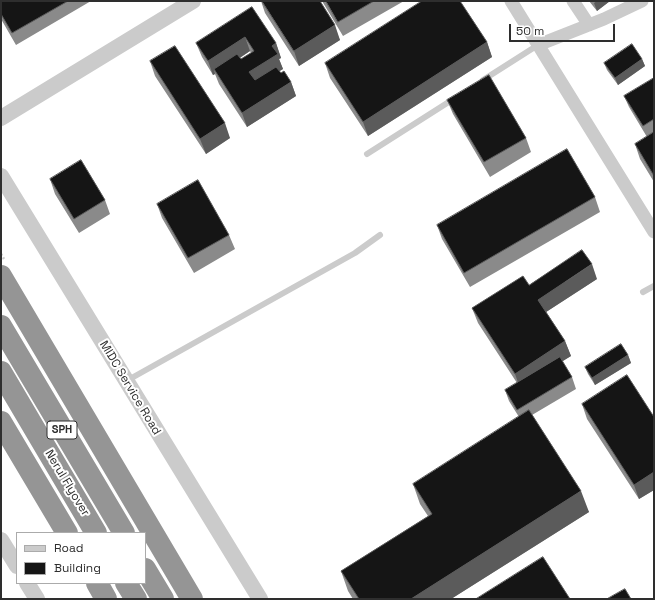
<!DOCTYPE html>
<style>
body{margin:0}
#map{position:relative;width:655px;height:600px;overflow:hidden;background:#fff;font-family:"Space Grotesk",sans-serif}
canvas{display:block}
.frame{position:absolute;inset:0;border:2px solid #2e2e2e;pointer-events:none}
.legend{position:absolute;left:16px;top:532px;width:130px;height:52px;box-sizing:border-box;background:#fff;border:1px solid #ababab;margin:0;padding:5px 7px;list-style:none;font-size:12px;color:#2e2e2e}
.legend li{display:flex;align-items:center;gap:8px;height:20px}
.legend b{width:20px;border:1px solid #ababab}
.scale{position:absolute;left:509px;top:24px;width:106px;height:18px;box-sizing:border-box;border:2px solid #2e2e2e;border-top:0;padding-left:5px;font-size:12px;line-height:14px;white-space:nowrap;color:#2e2e2e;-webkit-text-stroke:3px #fff;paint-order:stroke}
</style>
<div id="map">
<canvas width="655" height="600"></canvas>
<div class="frame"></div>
<ul class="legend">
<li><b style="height:5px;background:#cbcbcb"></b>Road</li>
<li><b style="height:11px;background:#151515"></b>Building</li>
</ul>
<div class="scale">50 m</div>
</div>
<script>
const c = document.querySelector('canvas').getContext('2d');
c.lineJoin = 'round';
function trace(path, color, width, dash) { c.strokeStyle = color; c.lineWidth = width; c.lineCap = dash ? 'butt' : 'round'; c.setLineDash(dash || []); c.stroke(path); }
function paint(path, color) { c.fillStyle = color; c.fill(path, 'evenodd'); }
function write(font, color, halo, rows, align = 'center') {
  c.font = font + ' "Space Grotesk",sans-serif'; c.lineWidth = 4; c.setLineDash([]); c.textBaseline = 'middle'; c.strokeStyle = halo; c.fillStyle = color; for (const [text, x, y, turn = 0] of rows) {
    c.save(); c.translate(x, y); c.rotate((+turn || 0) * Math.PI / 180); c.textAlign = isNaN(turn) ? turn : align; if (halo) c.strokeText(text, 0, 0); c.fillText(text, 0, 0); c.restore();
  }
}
const path = new Path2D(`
 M 1,254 L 4,259`);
const service = new Path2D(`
 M 483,80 L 538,45
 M 367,154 L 455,98
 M 643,292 L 654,286
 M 128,380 L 355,253 L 380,235`);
const minor = new Path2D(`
 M 511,1 L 654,232
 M 573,1 L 589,25
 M 538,45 L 604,19 L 642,1`);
const tertiary = new Path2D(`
 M 1,118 L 193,1
 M 1,176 L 260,599
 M 1,540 L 17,566
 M 27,583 L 37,599`);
const motorway = new Path2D(`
 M 1,276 L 192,599
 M 1,326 L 124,533
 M 1,372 L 96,533
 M 1,422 L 67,533
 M 145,569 L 163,599
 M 97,583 L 106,599
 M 126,583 L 136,599`);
const wall = new Path2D(`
 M 1,1 L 91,1 L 16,45 L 1,19 Z
 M 261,1 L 320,1 L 340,40 L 299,66 L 265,13 Z
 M 322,1 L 404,1 L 343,36 Z
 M 589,1 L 610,1 L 597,11 Z
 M 252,7 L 276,43 L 281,58 L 279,59 L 283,69 L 279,71 L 281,73 L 291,82 L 296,96 L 247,127 L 219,84 L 215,74 L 213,75 L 202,57 L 196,43 ZM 250,51 L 251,53 L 241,59 L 240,58 Z
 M 487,42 L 492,57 L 368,136 L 330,78 L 325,63 Z
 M 642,59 L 645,66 L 618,85 L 607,70 L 604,63 Z
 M 150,61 L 230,138 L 206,154 L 155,76 Z
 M 654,78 L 654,182 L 640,159 L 635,144 L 647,137 L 629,107 L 624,96 Z
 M 447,100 L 526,138 L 531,152 L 490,177 L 453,114 Z
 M 50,179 L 105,200 L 110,214 L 79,233 L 55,194 Z
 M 595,197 L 600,212 L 470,287 L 442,239 L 437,225 Z
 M 157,204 L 229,235 L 235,249 L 194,273 L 162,218 Z
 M 597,279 L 546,312 L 565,341 L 571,356 L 562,361 L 572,377 L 576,389 L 532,415 L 589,512 L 451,599 L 353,599 L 348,591 L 341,571 L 428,516 L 420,504 L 413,484 L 519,417 L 509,401 L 505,390 L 517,383 L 478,323 L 472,308 L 529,285 Z
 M 628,355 L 631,363 L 595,385 L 588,374 L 585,367 Z
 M 582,404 L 654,417 L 654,490 L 639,499 L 587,419 Z`);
const shadedWall = new Path2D(`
 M 597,1 L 610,1 L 597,11 L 594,3 Z
 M 335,25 L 340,40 L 299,66 L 294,51 Z
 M 245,37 L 250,51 L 216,73 L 214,69 L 215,74 L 213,75 L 208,61 Z
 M 487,42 L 492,57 L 368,136 L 363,122 Z
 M 276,43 L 281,58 L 279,59 L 283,69 L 255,87 L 249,72 L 272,46 Z
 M 642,59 L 645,66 L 618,85 L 615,78 Z
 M 291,82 L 296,96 L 247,127 L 242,113 Z
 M 225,123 L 230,138 L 206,154 L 200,139 Z
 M 592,264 L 597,279 L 543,314 L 538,300 Z
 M 565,341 L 571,356 L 520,388 L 515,374 Z
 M 628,355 L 631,363 L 595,385 L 592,378 Z
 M 654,472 L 654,490 L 639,499 L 634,485 Z
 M 581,491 L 589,512 L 451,599 L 411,599 Z`);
const building = new Path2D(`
 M 1,1 L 68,1 L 12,33 L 1,14 Z
 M 262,1 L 320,1 L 335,25 L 294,51 Z
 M 326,1 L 374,1 L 338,22 Z
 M 422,1 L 460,1 L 487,42 L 363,122 L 325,63 Z
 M 252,7 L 276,43 L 272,46 L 278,54 L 249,72 L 255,80 L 276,67 L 281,73 L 284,71 L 291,82 L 242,113 L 214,69 L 237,54 L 241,59 L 254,51 L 245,37 L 208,61 L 196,43 Z
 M 632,44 L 642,59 L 615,78 L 604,63 Z
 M 175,46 L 225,123 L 200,139 L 150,61 Z
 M 489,75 L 526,138 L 484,162 L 447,100 Z
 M 654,78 L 654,119 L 643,126 L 624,96 Z
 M 654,132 L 654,176 L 635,144 Z
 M 567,149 L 595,197 L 464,273 L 437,225 Z
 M 81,160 L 105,200 L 74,219 L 50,179 Z
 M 198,180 L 229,235 L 188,258 L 157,204 Z
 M 582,250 L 592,264 L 538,300 L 565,341 L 515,374 L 472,308 L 523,276 L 529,285 Z
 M 621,344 L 628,355 L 592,378 L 585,367 Z
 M 560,357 L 572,377 L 517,410 L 505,390 Z
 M 627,375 L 654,417 L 654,472 L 634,485 L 582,404 Z
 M 529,410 L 581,491 L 411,599 L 359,599 L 341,571 L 432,514 L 413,484 Z
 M 543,557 L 570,599 L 476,599 Z
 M 625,589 L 631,599 L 607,599 Z`);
const shields = [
 [62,430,30]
];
const shieldNames = [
 ["SPH",62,430]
];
const streetNames = [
 ["MIDC Service Road",130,388,59],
 ["Nerul Flyover",67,483,59]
];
trace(path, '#cbcbcb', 2.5, [2, 2]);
trace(service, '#cbcbcb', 6);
trace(minor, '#cbcbcb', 13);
trace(tertiary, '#cbcbcb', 16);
trace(motorway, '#959595', 22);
paint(wall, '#8a8a8a');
paint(shadedWall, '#5b5b5b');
paint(building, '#151515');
trace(building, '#5b5b5b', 1);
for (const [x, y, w] of shields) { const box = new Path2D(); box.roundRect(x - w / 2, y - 9, w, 18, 3); c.fillStyle = '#fff'; c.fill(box); trace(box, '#2e2e2e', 1); }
write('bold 11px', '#2e2e2e', null, shieldNames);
write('12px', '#2e2e2e', '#fff', streetNames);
</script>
